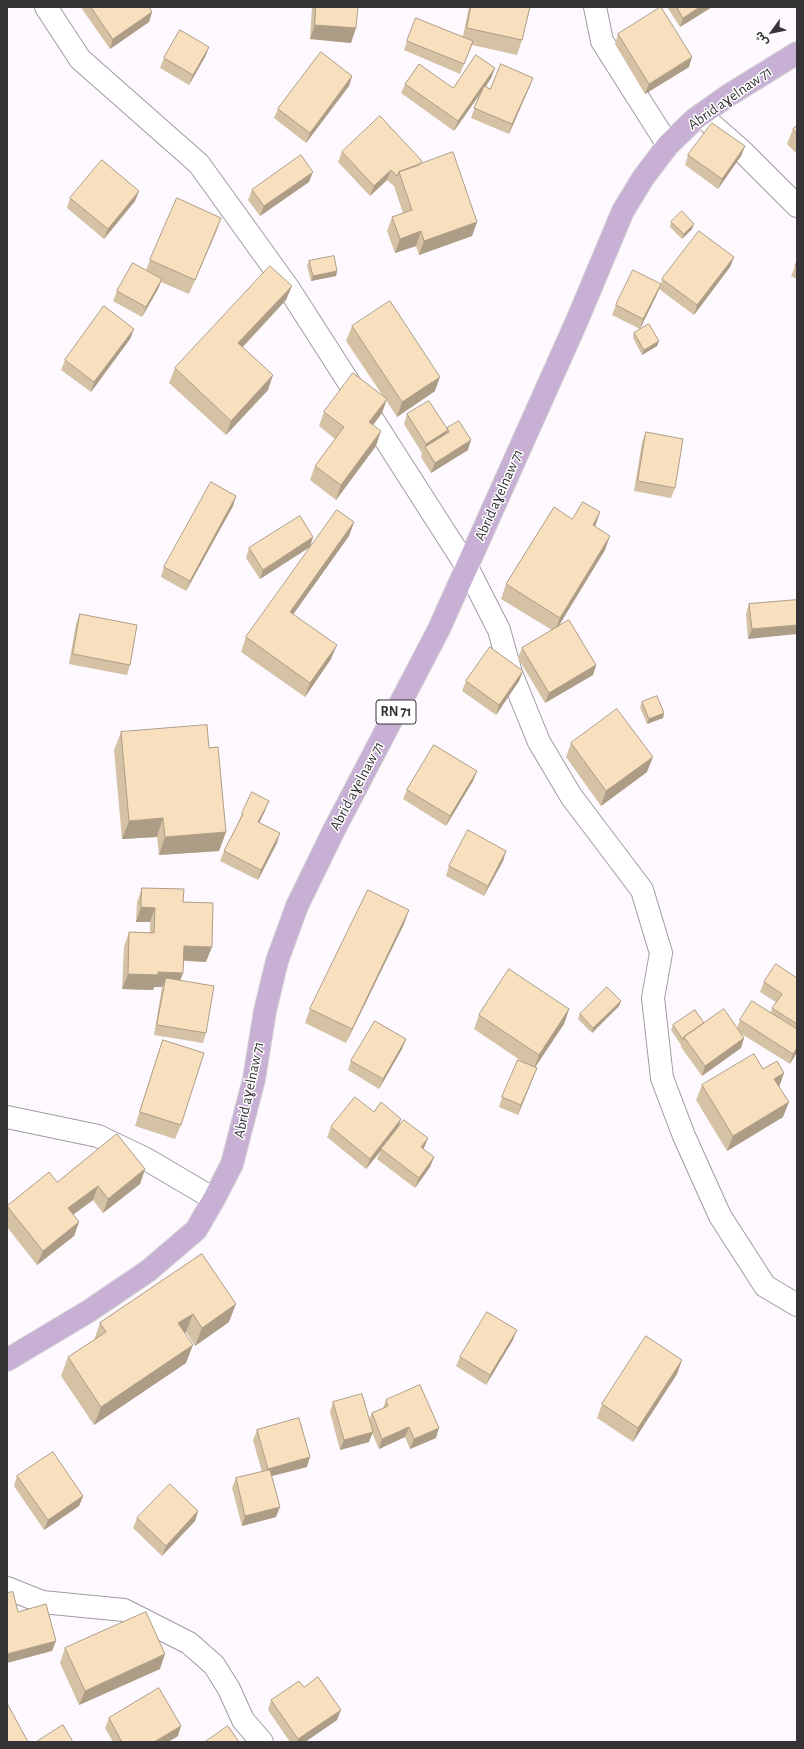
<!DOCTYPE html>
<meta charset="utf-8">
<style>
body{margin:0}
#map{position:relative;width:804px;height:1749px;overflow:hidden;background:#fdf9ff;font-family:"Alegreya Sans","Noto Sans Arabic",sans-serif}
canvas{display:block}
.frame{position:absolute;inset:0;border:8px solid #353336;pointer-events:none}
.north{position:absolute;left:752px;top:12px;width:40px;height:40px;-webkit-text-stroke:3px #fff;paint-order:stroke;rotate:237deg;font-size:11px;font-weight:700;line-height:16px;text-align:center;color:#353336}
.north::after{content:'';display:block;margin:auto;width:14px;height:18px;background:#353336;clip-path:polygon(50% 0,100% 100%,50% 72%,0 100%)}
</style>
<div id="map">
<canvas width="804" height="1749"></canvas>
<div class="frame"></div>
<div class="north">ش</div>
</div>
<script>
const c = document.querySelector('canvas').getContext('2d');
c.lineJoin = 'round';
function trace(path, color, width, dash) { c.strokeStyle = color; c.lineWidth = width; c.lineCap = dash ? 'butt' : 'round'; c.setLineDash(dash || []); c.stroke(path); }
function paint(path, color) { c.fillStyle = color; c.fill(path, 'evenodd'); }
function write(font, color, halo, rows, align = 'center') {
  c.font = font + ' "Alegreya Sans",sans-serif'; c.lineWidth = 3; c.setLineDash([]); c.textBaseline = 'middle'; c.strokeStyle = halo; c.fillStyle = color; for (const [text, x, y, turn = 0] of rows) {
    c.save(); c.translate(x, y); c.rotate((+turn || 0) * Math.PI / 180); c.textAlign = isNaN(turn) ? turn : align; if (halo) c.strokeText(text, 0, 0); c.fillText(text, 0, 0); c.restore();
  }
}
const minor = new Path2D(`
 M 46,7 L 80,59 L 199,164 L 289,289 L 467,567 L 499,630 L 511,673 L 539,742 L 571,796 L 642,890 L 661,953 L 653,998 L 662,1078 L 684,1136 L 720,1216 L 765,1286 L 797,1305
 M 595,7 L 602,41 L 668,145
 M 701,115 L 743,152 L 797,206
 M 7,1117 L 98,1136 L 146,1159 L 214,1199
 M 7,1588 L 42,1602 L 124,1610 L 189,1643 L 214,1665 L 229,1689 L 243,1720 L 262,1742`);
const primary = new Path2D(`
 M 7,1360 L 89,1311 L 148,1271 L 196,1230 L 214,1199 L 232,1164 L 254,1079 L 265,1011 L 277,961 L 297,906 L 334,830 L 439,629 L 576,323 L 623,211 L 643,178 L 668,145 L 695,119 L 729,95 L 797,53`);
const wall = new Path2D(`
 M 83,7 L 149,7 L 152,12 L 149,22 L 110,49 L 82,9 Z
 M 312,7 L 358,7 L 351,43 L 310,39 Z
 M 469,7 L 530,7 L 522,40 L 517,55 L 472,45 L 460,74 L 404,50 L 407,41 L 463,36 Z
 M 667,7 L 712,7 L 680,27 Z
 M 618,34 L 689,67 L 645,94 L 615,44 Z
 M 209,47 L 205,57 L 189,85 L 160,68 L 164,58 Z
 M 495,68 L 491,78 L 486,87 L 490,89 L 533,78 L 529,88 L 509,134 L 471,118 L 479,96 L 454,131 L 401,93 L 405,84 L 453,88 Z
 M 352,76 L 349,86 L 306,143 L 274,118 L 278,109 Z
 M 797,126 L 797,151 L 795,152 L 787,144 L 793,129 Z
 M 745,146 L 741,156 L 718,189 L 685,165 L 688,155 Z
 M 342,152 L 421,164 L 477,222 L 472,236 L 419,255 L 416,246 L 395,253 L 387,231 L 392,217 L 403,213 L 394,186 L 387,180 L 370,196 L 338,162 Z
 M 309,182 L 260,216 L 248,200 L 252,190 Z
 M 139,191 L 135,201 L 104,239 L 67,208 L 70,198 Z
 M 221,218 L 216,232 L 189,294 L 161,282 L 158,289 L 142,317 L 113,301 L 117,291 L 146,270 L 150,260 Z
 M 671,222 L 692,229 L 682,239 L 670,227 Z
 M 734,257 L 730,267 L 694,315 L 659,289 L 657,294 L 640,329 L 612,315 L 616,305 L 661,284 L 662,279 Z
 M 309,261 L 337,271 L 336,276 L 311,281 L 307,266 Z
 M 797,262 L 797,279 L 791,276 Z
 M 286,300 L 243,347 L 268,390 L 226,435 L 169,383 L 175,368 Z
 M 352,326 L 435,391 L 397,417 L 386,400 L 382,413 L 373,425 L 376,446 L 336,500 L 310,480 L 315,466 L 335,439 L 319,426 L 324,412 L 383,396 L 346,341 Z
 M 134,329 L 130,339 L 91,392 L 61,370 L 65,360 Z
 M 634,333 L 659,341 L 657,346 L 642,355 L 633,338 Z
 M 407,414 L 447,429 L 468,450 L 431,473 L 421,457 L 422,453 L 404,424 Z
 M 646,432 L 675,488 L 671,498 L 634,491 L 642,442 Z
 M 236,496 L 233,506 L 186,591 L 161,577 L 164,567 Z
 M 572,519 L 595,526 L 605,550 L 558,627 L 596,665 L 593,675 L 545,703 L 518,658 L 522,648 L 552,630 L 501,599 L 506,584 Z
 M 354,522 L 349,536 L 293,614 L 331,659 L 305,697 L 241,652 L 246,637 Z
 M 313,537 L 310,547 L 260,579 L 246,558 L 249,548 Z
 M 797,600 L 748,639 L 746,614 L 749,604 Z
 M 80,614 L 130,665 L 127,675 L 69,664 L 76,624 Z
 M 523,671 L 519,681 L 496,715 L 462,691 L 466,681 Z
 M 642,702 L 664,713 L 663,718 L 647,724 L 640,707 Z
 M 121,732 L 209,748 L 226,832 L 219,851 L 159,855 L 157,837 L 122,839 L 114,750 Z
 M 571,743 L 647,772 L 601,806 L 566,757 Z
 M 477,771 L 473,781 L 446,826 L 403,799 L 407,790 Z
 M 265,811 L 259,822 L 277,843 L 258,880 L 220,861 L 224,851 L 238,823 L 242,813 Z
 M 506,851 L 503,861 L 484,896 L 446,876 L 449,866 Z
 M 142,888 L 183,902 L 206,962 L 184,961 L 180,980 L 206,1033 L 203,1043 L 154,1035 L 162,987 L 154,987 L 153,990 L 122,989 L 124,947 L 129,932 L 150,933 L 150,922 L 136,922 L 137,902 Z
 M 404,924 L 346,1043 L 305,1023 L 310,1009 Z
 M 797,978 L 797,1052 L 790,1064 L 740,1033 L 744,1038 L 741,1048 L 702,1076 L 681,1047 L 681,1045 L 671,1030 L 673,1025 L 704,1023 L 737,1028 L 740,1020 L 771,1012 L 772,1008 L 776,1002 L 760,992 L 764,982 Z
 M 619,1006 L 592,1033 L 578,1019 L 580,1014 Z
 M 569,1009 L 564,1024 L 535,1067 L 537,1068 L 533,1078 L 518,1115 L 499,1107 L 502,1097 L 523,1062 L 474,1029 L 479,1015 Z
 M 406,1039 L 402,1049 L 379,1089 L 348,1070 L 351,1061 Z
 M 163,1040 L 181,1125 L 175,1139 L 135,1126 Z
 M 763,1069 L 784,1073 L 779,1087 L 783,1117 L 727,1151 L 696,1100 L 702,1085 Z
 M 374,1112 L 399,1126 L 428,1138 L 423,1149 L 434,1157 L 430,1167 L 415,1188 L 377,1159 L 381,1151 L 366,1169 L 327,1137 L 331,1127 Z
 M 145,1169 L 140,1184 L 103,1213 L 93,1200 L 73,1215 L 79,1222 L 74,1236 L 37,1265 L 7,1227 L 7,1206 L 57,1182 Z
 M 202,1254 L 229,1322 L 195,1346 L 186,1332 L 185,1333 L 186,1363 L 94,1425 L 61,1376 L 68,1357 L 94,1340 L 100,1323 Z
 M 513,1340 L 486,1385 L 456,1366 L 460,1357 Z
 M 682,1360 L 677,1374 L 633,1442 L 597,1418 L 602,1404 Z
 M 386,1400 L 436,1438 L 410,1449 L 405,1437 L 379,1449 L 372,1433 L 369,1442 L 340,1450 L 330,1412 L 333,1402 L 369,1419 L 372,1413 L 383,1408 Z
 M 257,1430 L 307,1467 L 272,1476 L 276,1517 L 242,1526 L 232,1488 L 236,1478 L 262,1472 L 253,1440 Z
 M 17,1476 L 83,1496 L 79,1506 L 44,1530 L 14,1486 Z
 M 198,1511 L 195,1521 L 162,1556 L 133,1528 L 137,1518 Z
 M 65,1648 L 160,1669 L 79,1705 L 60,1663 Z
 M 304,1687 L 337,1720 L 305,1742 L 290,1742 L 268,1710 L 271,1700 Z
 M 109,1718 L 178,1736 L 168,1742 L 113,1742 L 105,1728 Z`);
const shadedWall = new Path2D(`
 M 700,7 L 712,7 L 680,27 L 683,18 Z
 M 152,12 L 149,22 L 110,49 L 113,39 Z
 M 315,25 L 356,28 L 351,43 L 310,39 Z
 M 209,47 L 205,57 L 189,85 L 193,75 Z
 M 692,57 L 689,67 L 645,94 L 649,84 Z
 M 495,68 L 491,78 L 454,131 L 458,121 Z
 M 352,76 L 349,86 L 306,143 L 310,133 Z
 M 533,78 L 529,88 L 509,134 L 512,124 Z
 M 745,146 L 741,156 L 718,189 L 722,179 Z
 M 391,170 L 387,180 L 370,196 L 374,186 Z
 M 313,172 L 309,182 L 260,216 L 264,206 Z
 M 139,191 L 135,201 L 104,239 L 108,229 Z
 M 221,218 L 216,232 L 189,294 L 195,280 Z
 M 477,222 L 472,236 L 419,255 L 424,241 Z
 M 694,224 L 692,229 L 682,239 L 684,234 Z
 M 421,231 L 416,246 L 395,253 L 400,239 Z
 M 734,257 L 730,267 L 694,315 L 697,305 Z
 M 337,271 L 336,276 L 311,281 L 313,276 Z
 M 162,279 L 158,289 L 142,317 L 146,307 Z
 M 661,284 L 657,294 L 640,329 L 643,319 Z
 M 292,286 L 286,300 L 233,357 L 238,343 Z
 M 134,329 L 130,339 L 91,392 L 94,382 Z
 M 659,341 L 657,346 L 642,355 L 644,350 Z
 M 273,375 L 268,390 L 226,435 L 231,421 Z
 M 440,377 L 435,391 L 397,417 L 402,402 Z
 M 387,399 L 382,413 L 364,437 L 369,422 Z
 M 448,430 L 444,440 L 425,447 L 426,444 Z
 M 381,431 L 376,446 L 336,500 L 341,485 Z
 M 471,440 L 468,450 L 431,473 L 435,463 Z
 M 236,496 L 233,506 L 186,591 L 190,581 Z
 M 600,512 L 595,527 L 593,525 Z
 M 354,522 L 349,536 L 285,626 L 290,612 Z
 M 610,536 L 605,550 L 555,632 L 560,618 Z
 M 313,537 L 310,547 L 260,579 L 263,570 Z
 M 797,625 L 797,634 L 748,639 L 752,629 Z
 M 337,645 L 331,659 L 305,697 L 310,683 Z
 M 596,665 L 593,675 L 545,703 L 549,693 Z
 M 523,671 L 519,681 L 496,715 L 499,705 Z
 M 664,713 L 663,718 L 647,724 L 649,719 Z
 M 653,757 L 647,772 L 601,806 L 606,791 Z
 M 477,771 L 473,781 L 446,826 L 450,816 Z
 M 269,801 L 265,811 L 255,832 L 258,822 Z
 M 163,818 L 157,837 L 122,839 L 129,821 Z
 M 226,832 L 219,851 L 159,855 L 165,837 Z
 M 280,833 L 277,843 L 258,880 L 261,870 Z
 M 506,851 L 503,861 L 484,896 L 488,886 Z
 M 141,907 L 155,908 L 150,922 L 136,922 Z
 M 409,910 L 404,924 L 346,1043 L 352,1029 Z
 M 184,946 L 212,947 L 206,962 L 179,960 Z
 M 158,972 L 183,973 L 178,987 L 166,978 L 162,987 L 154,987 L 153,990 L 122,989 L 128,974 Z
 M 621,1001 L 619,1006 L 592,1033 L 593,1028 Z
 M 569,1009 L 564,1024 L 534,1069 L 539,1055 Z
 M 744,1038 L 741,1048 L 702,1076 L 705,1066 Z
 M 406,1039 L 402,1049 L 379,1089 L 383,1079 Z
 M 797,1048 L 797,1052 L 790,1064 L 793,1054 Z
 M 537,1068 L 533,1078 L 518,1115 L 521,1105 Z
 M 784,1073 L 779,1087 L 774,1079 Z
 M 789,1102 L 783,1117 L 727,1151 L 733,1136 Z
 M 401,1119 L 398,1129 L 366,1169 L 370,1159 Z
 M 428,1138 L 424,1148 L 417,1157 L 421,1147 Z
 M 434,1157 L 430,1167 L 415,1188 L 419,1178 Z
 M 145,1169 L 140,1184 L 103,1213 L 108,1199 Z
 M 98,1186 L 93,1200 L 63,1222 L 68,1208 Z
 M 79,1222 L 74,1236 L 37,1265 L 43,1251 Z
 M 236,1304 L 229,1322 L 195,1346 L 202,1328 Z
 M 193,1314 L 186,1332 L 172,1342 L 178,1323 Z
 M 517,1330 L 513,1340 L 486,1385 L 490,1375 Z
 M 193,1345 L 186,1363 L 94,1425 L 101,1407 Z
 M 682,1360 L 677,1374 L 633,1442 L 638,1428 Z
 M 409,1427 L 405,1437 L 379,1449 L 382,1439 Z
 M 439,1428 L 436,1438 L 410,1449 L 414,1439 Z
 M 373,1432 L 369,1442 L 340,1450 L 344,1440 Z
 M 310,1457 L 307,1467 L 264,1478 L 268,1469 Z
 M 83,1496 L 79,1506 L 44,1530 L 48,1520 Z
 M 280,1507 L 276,1517 L 242,1526 L 245,1516 Z
 M 198,1511 L 195,1521 L 162,1556 L 166,1546 Z
 M 56,1641 L 52,1651 L 7,1663 L 7,1654 Z
 M 165,1654 L 160,1669 L 79,1705 L 85,1691 Z
 M 341,1710 L 337,1720 L 305,1742 L 297,1742 L 298,1739 Z
 M 181,1726 L 178,1736 L 168,1742 L 154,1742 Z`);
const building = new Path2D(`
 M 91,7 L 149,7 L 152,12 L 113,39 Z
 M 316,7 L 358,7 L 356,28 L 315,25 Z
 M 471,7 L 530,7 L 522,40 L 467,28 Z
 M 661,7 L 692,57 L 649,84 L 618,34 Z
 M 677,7 L 700,7 L 683,18 Z
 M 416,18 L 473,41 L 464,64 L 407,41 Z
 M 180,30 L 209,47 L 193,75 L 164,58 Z
 M 321,52 L 352,76 L 310,133 L 278,109 Z
 M 476,55 L 495,68 L 458,121 L 405,84 L 419,64 L 453,88 Z
 M 501,64 L 533,78 L 512,124 L 474,108 L 484,86 L 490,89 Z
 M 380,116 L 422,161 L 419,165 L 399,172 L 397,176 L 391,170 L 374,186 L 342,152 Z
 M 712,123 L 745,146 L 722,179 L 688,155 Z
 M 797,126 L 797,134 L 793,129 Z
 M 453,152 L 477,222 L 424,241 L 421,231 L 400,239 L 392,217 L 412,210 L 399,172 Z
 M 301,155 L 313,172 L 264,206 L 252,190 Z
 M 102,160 L 139,191 L 108,229 L 70,198 Z
 M 177,198 L 221,218 L 195,280 L 150,260 Z
 M 682,211 L 694,224 L 684,234 L 671,222 Z
 M 699,231 L 734,257 L 697,305 L 662,279 Z
 M 334,256 L 337,271 L 313,276 L 309,261 Z
 M 797,262 L 797,267 L 795,266 Z
 M 133,263 L 162,279 L 146,307 L 117,291 Z
 M 270,266 L 292,286 L 238,343 L 273,375 L 231,421 L 175,368 Z
 M 633,270 L 661,284 L 643,319 L 616,305 Z
 M 390,301 L 440,377 L 402,402 L 352,326 Z
 M 104,306 L 134,329 L 94,382 L 65,360 Z
 M 649,324 L 659,341 L 644,350 L 634,333 Z
 M 353,373 L 387,399 L 369,422 L 381,431 L 341,485 L 315,466 L 344,427 L 324,412 Z
 M 429,401 L 448,430 L 426,444 L 407,414 Z
 M 459,421 L 471,440 L 435,463 L 425,447 L 449,432 L 447,428 Z
 M 646,432 L 683,439 L 675,488 L 638,481 Z
 M 211,482 L 236,496 L 190,581 L 164,567 Z
 M 583,502 L 600,512 L 593,525 L 610,536 L 560,618 L 506,584 L 554,507 L 572,519 Z
 M 337,510 L 354,522 L 290,612 L 337,645 L 310,683 L 246,637 Z
 M 300,516 L 313,537 L 263,570 L 249,548 Z
 M 797,600 L 797,625 L 752,629 L 749,604 Z
 M 80,614 L 137,625 L 130,665 L 73,654 Z
 M 569,620 L 596,665 L 549,693 L 522,648 Z
 M 490,647 L 523,671 L 499,705 L 466,681 Z
 M 657,696 L 664,713 L 649,719 L 642,702 Z
 M 617,709 L 653,757 L 606,791 L 571,743 Z
 M 207,725 L 209,748 L 218,747 L 226,832 L 165,837 L 163,818 L 129,821 L 121,732 Z
 M 434,745 L 477,771 L 450,816 L 407,790 Z
 M 252,792 L 269,801 L 258,822 L 280,833 L 261,870 L 224,851 L 243,814 L 242,813 Z
 M 468,830 L 506,851 L 488,886 L 449,866 Z
 M 142,888 L 184,889 L 183,902 L 213,903 L 212,947 L 184,946 L 183,973 L 158,972 L 158,975 L 128,974 L 129,932 L 154,933 L 155,908 L 141,907 Z
 M 368,890 L 409,910 L 352,1029 L 310,1009 Z
 M 776,964 L 797,978 L 797,1024 L 772,1008 L 782,994 L 764,982 Z
 M 509,969 L 569,1009 L 539,1055 L 479,1015 Z
 M 166,978 L 214,986 L 206,1033 L 157,1025 Z
 M 607,987 L 621,1001 L 593,1028 L 580,1014 Z
 M 752,1001 L 797,1029 L 797,1048 L 793,1054 L 740,1020 Z
 M 724,1009 L 744,1038 L 705,1066 L 684,1037 Z
 M 695,1010 L 704,1023 L 684,1037 L 683,1040 L 673,1025 Z
 M 375,1021 L 406,1039 L 383,1079 L 351,1061 Z
 M 163,1040 L 204,1053 L 181,1125 L 140,1112 Z
 M 754,1054 L 763,1069 L 777,1061 L 784,1073 L 774,1079 L 789,1102 L 733,1136 L 702,1085 Z
 M 518,1060 L 537,1068 L 521,1105 L 502,1097 Z
 M 355,1097 L 374,1112 L 381,1102 L 401,1119 L 370,1159 L 331,1127 Z
 M 404,1120 L 428,1138 L 421,1147 L 434,1157 L 419,1178 L 381,1149 Z
 M 117,1134 L 145,1169 L 108,1199 L 98,1186 L 68,1208 L 79,1222 L 43,1251 L 7,1206 L 49,1172 L 57,1182 Z
 M 202,1254 L 236,1304 L 202,1328 L 193,1314 L 178,1323 L 193,1345 L 101,1407 L 68,1357 L 106,1332 L 100,1323 Z
 M 487,1312 L 517,1330 L 490,1375 L 460,1357 Z
 M 646,1336 L 682,1360 L 638,1428 L 602,1404 Z
 M 420,1385 L 439,1428 L 414,1439 L 409,1427 L 382,1439 L 372,1413 L 388,1406 L 386,1400 Z
 M 362,1394 L 373,1432 L 344,1440 L 333,1402 Z
 M 299,1418 L 310,1457 L 268,1469 L 257,1430 Z
 M 53,1452 L 83,1496 L 48,1520 L 17,1476 Z
 M 270,1470 L 280,1507 L 245,1516 L 236,1478 Z
 M 170,1484 L 198,1511 L 166,1546 L 137,1518 Z
 M 13,1592 L 18,1612 L 46,1604 L 56,1641 L 7,1654 L 7,1593 Z
 M 146,1612 L 165,1654 L 85,1691 L 65,1648 Z
 M 318,1677 L 341,1710 L 298,1739 L 271,1700 L 299,1681 L 304,1687 Z
 M 159,1688 L 181,1726 L 154,1742 L 122,1742 L 109,1718 Z
 M 7,1703 L 28,1742 L 7,1742 Z
 M 63,1725 L 73,1742 L 36,1742 Z
 M 228,1726 L 239,1742 L 205,1742 Z`);
const shields = [
 [396,712,40]
];
const shieldNames = [
 ["RN 71",396,712]
];
const streetNames = [
 ["Abrid aɣelnaw 71",730,98,-35],
 ["Abrid aɣelnaw 71",499,495,-66],
 ["Abrid aɣelnaw 71",357,786,-62],
 ["Abrid aɣelnaw 71",249,1090,-78]
];
trace(minor, '#9f9ba1', 24);
trace(primary, '#d7d6d7', 24);
trace(minor, '#fff', 22);
trace(primary, '#c7b0d3', 22);
paint(wall, '#d5c1a4');
paint(shadedWall, '#ae9d86');
paint(building, '#f8e0bf');
trace(building, '#ae9d86', 1);
for (const [x, y, w] of shields) { const box = new Path2D(); box.roundRect(x - w / 2, y - 12, w, 24, 3); c.fillStyle = '#fff'; c.fill(box); trace(box, '#353336', 1); }
write('bold 14px', '#353336', null, shieldNames);
write('15px', '#353336', '#fff', streetNames);
</script>
